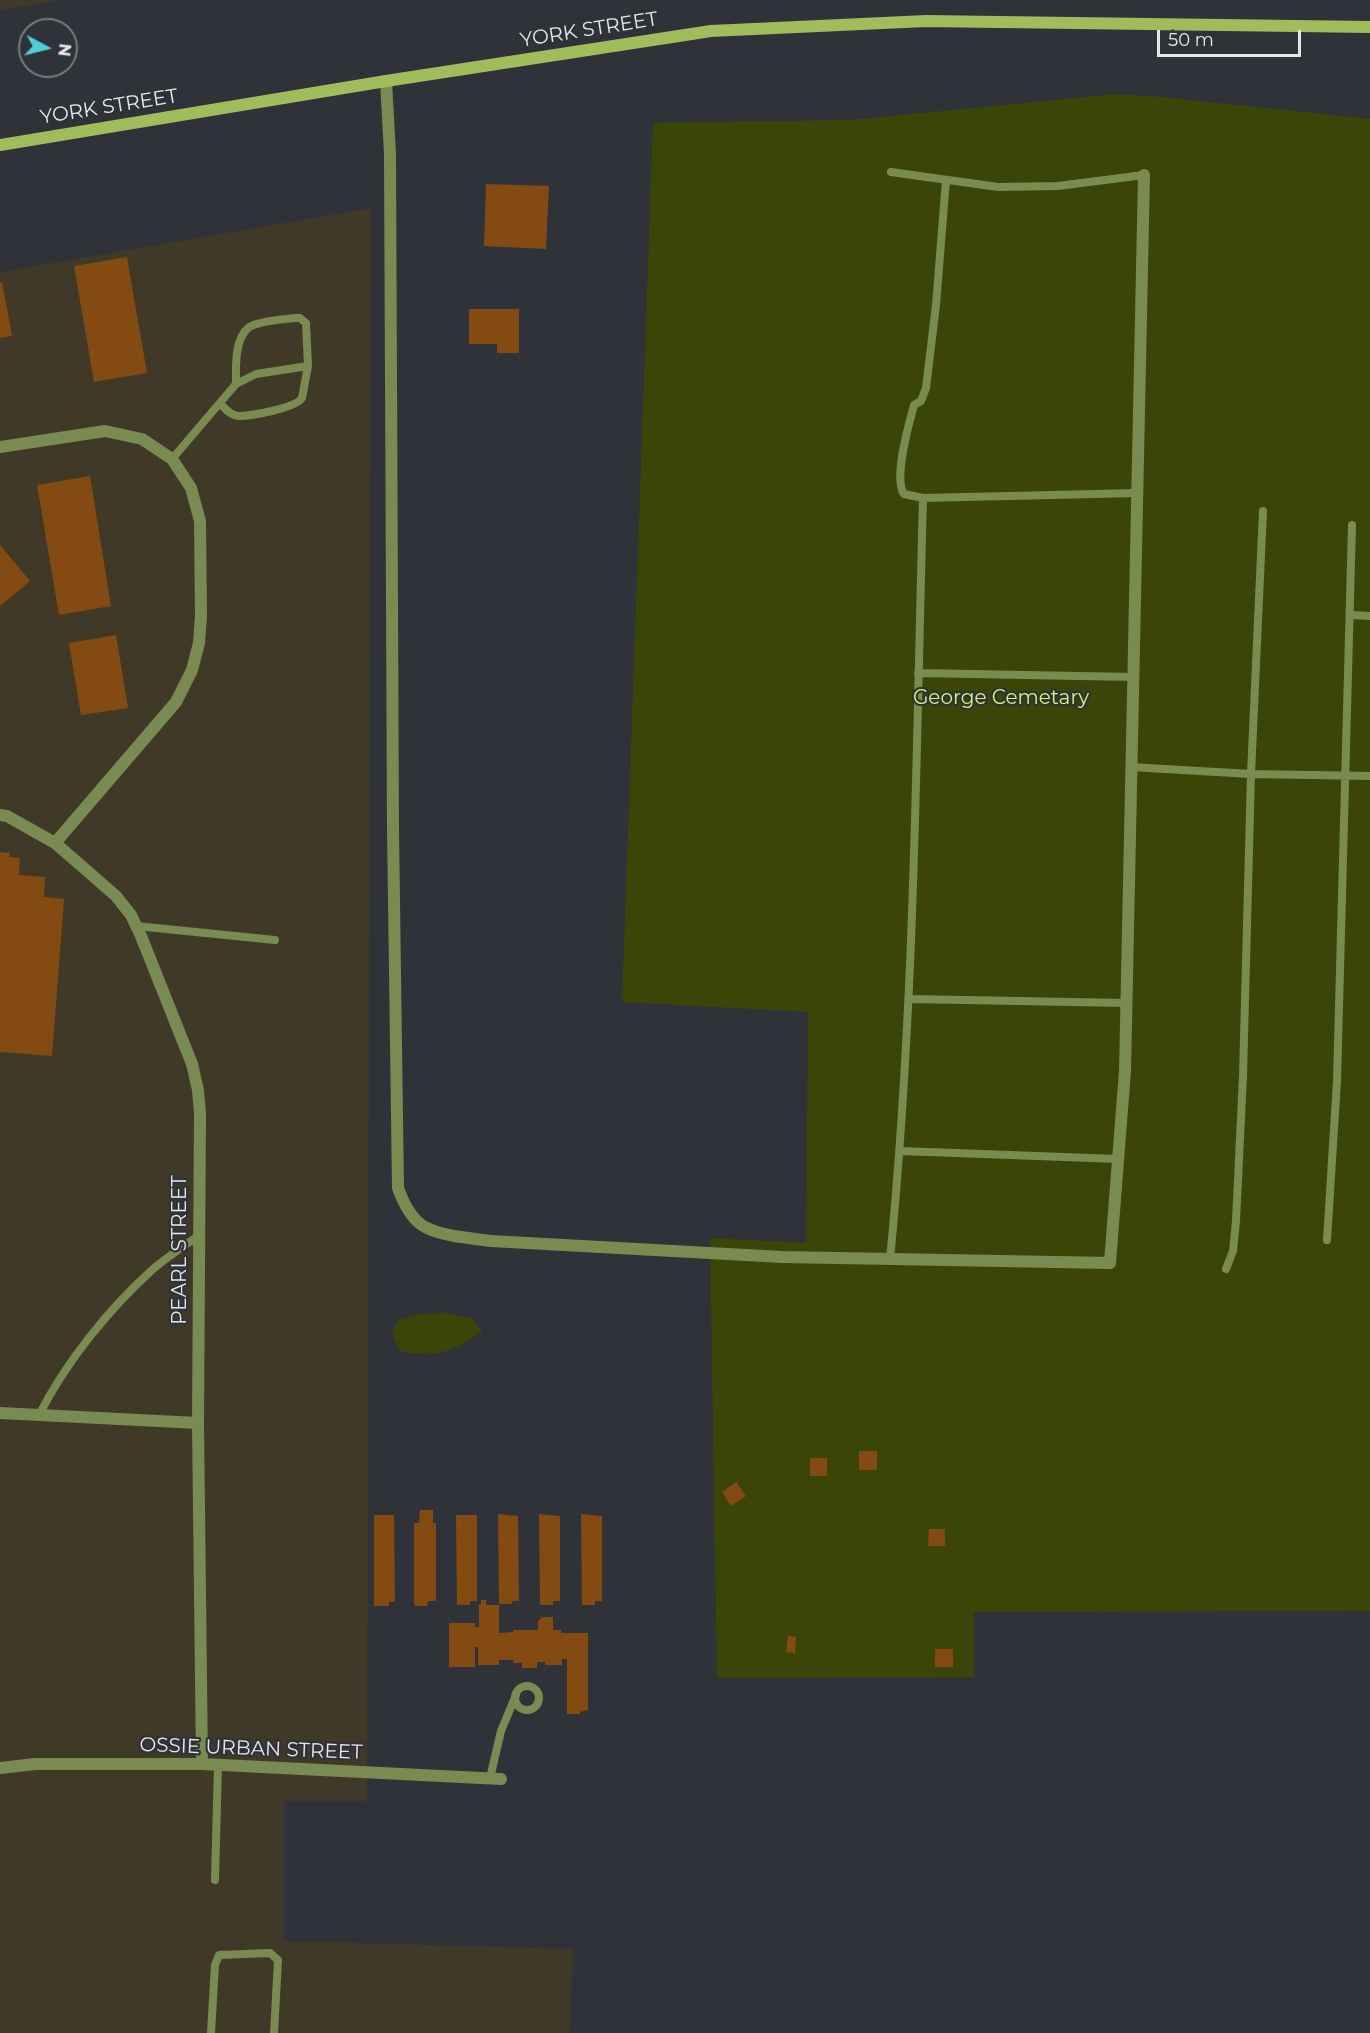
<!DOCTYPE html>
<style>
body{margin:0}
#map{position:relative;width:1370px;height:2033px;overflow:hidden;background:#2f3238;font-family:Montserrat,sans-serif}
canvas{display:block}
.north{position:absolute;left:18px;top:18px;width:60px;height:60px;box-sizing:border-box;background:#2f3238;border:2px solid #777a7f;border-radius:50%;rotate:97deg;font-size:16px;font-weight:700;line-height:24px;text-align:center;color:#e4e6e9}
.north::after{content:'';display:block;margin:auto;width:21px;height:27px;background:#52ccd6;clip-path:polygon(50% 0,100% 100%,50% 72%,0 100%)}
.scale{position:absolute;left:1157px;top:30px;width:144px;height:27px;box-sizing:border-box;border:3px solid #e4e6e9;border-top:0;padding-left:8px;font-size:18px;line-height:21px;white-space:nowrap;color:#e4e6e9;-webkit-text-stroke:4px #2f3238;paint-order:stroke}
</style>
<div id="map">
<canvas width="1370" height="2033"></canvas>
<div class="north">N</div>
<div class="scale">50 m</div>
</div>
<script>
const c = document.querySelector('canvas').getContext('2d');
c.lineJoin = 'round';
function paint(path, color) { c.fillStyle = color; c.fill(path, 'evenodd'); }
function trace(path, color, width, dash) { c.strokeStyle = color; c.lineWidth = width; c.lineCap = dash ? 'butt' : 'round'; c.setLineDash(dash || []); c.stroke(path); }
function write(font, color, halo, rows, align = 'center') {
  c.font = font + ' Montserrat,sans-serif'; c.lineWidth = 4.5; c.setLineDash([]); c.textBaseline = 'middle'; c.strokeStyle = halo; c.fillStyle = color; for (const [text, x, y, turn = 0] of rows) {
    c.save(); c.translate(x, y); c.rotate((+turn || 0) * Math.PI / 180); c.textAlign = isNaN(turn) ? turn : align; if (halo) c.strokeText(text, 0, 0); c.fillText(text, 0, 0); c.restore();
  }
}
const industrial = new Path2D(`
 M 0,0 L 63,0 L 0,10 Z
 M 371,208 L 367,1801 L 284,1801 L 284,1941 L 573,1949 L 570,2033 L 0,2033 L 0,272 Z`);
const green = new Path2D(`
 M 1117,94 L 1162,97 L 1370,119 L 1370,1611 L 974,1612 L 974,1677 L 717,1678 L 710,1238 L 806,1243 L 808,1012 L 622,1002 L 653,123 L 850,120 Z
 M 440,1312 L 473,1318 L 477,1326 L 483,1331 C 454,1351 435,1359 400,1351 L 392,1334 L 399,1317 L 405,1319 C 414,1313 429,1315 440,1312 Z`);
const building = new Path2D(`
 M 486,184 L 549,186 L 546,249 L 484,246 Z
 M 127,257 L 147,373 L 94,382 L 74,266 Z
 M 2,282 L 12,336 L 0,338 L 0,283 Z
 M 469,309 L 519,309 L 519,353 L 497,353 L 497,344 L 469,344 Z
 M 90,476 L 111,606 L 59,615 L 37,485 Z
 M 0,545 L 30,581 L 0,606 Z
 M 116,635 L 128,708 L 81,715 L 69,643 Z
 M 0,852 L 10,853 L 9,857 L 20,858 L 19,875 L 45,877 L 44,897 L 64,899 L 52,1056 L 0,1052 Z
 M 859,1451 L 877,1451 L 877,1470 L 859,1470 Z
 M 810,1458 L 827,1458 L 827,1476 L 810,1476 Z
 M 736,1482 L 746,1496 L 731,1506 L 722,1492 Z
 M 420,1510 L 433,1510 L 433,1523 L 436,1523 L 436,1601 L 428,1601 L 427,1606 L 415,1606 L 414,1602 L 414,1523 L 419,1523 Z
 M 498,1514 L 518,1516 L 519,1601 L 512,1601 L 512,1604 L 499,1604 Z
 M 539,1514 L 560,1516 L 560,1601 L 553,1601 L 553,1605 L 540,1605 Z
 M 581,1514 L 602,1516 L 602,1601 L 595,1601 L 595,1605 L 582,1605 Z
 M 374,1515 L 394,1515 L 395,1602 L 389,1602 L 389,1606 L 374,1606 Z
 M 456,1515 L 477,1515 L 477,1601 L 470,1601 L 470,1605 L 457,1605 Z
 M 929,1529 L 945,1529 L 945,1546 L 928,1546 Z
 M 481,1600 L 486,1600 L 486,1605 L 499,1605 L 499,1633 L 513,1632 L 513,1630 L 538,1630 L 538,1621 L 542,1617 L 553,1617 L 553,1630 L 561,1630 L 561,1633 L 588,1633 L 588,1710 L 580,1712 L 580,1714 L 567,1714 L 567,1659 L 562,1659 L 562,1665 L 545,1665 L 545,1662 L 537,1662 L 537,1668 L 522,1668 L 522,1663 L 514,1663 L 513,1660 L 499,1660 L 499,1665 L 478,1665 L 478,1647 L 475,1647 L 475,1667 L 449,1667 L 449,1623 L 475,1623 L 475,1627 L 479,1627 L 479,1604 L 481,1604 Z
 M 788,1636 L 796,1637 L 795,1653 L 786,1652 Z
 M 935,1649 L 953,1649 L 953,1667 L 935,1667 Z`);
const service = new Path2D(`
 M 891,172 L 998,187 L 1058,186 L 1144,175
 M 220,403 C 225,409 231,416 239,416 C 251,416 296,408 302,398 L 308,366 L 306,323 L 300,318 L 296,318 C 285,319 256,321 248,328 C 234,341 236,367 236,384
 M 172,459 L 236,384 L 256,374 L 308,366
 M 923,498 L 1137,493
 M 1350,615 L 1370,616
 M 918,673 L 1133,677
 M 1130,767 L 1251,774 L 1370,776
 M 136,926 L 275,940
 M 910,999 L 1126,1003
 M 901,1151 L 1118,1159
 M 1327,1240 L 1337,1081 L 1352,525
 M 890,1259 C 915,1006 916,752 923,498 L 904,494 C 893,478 909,424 914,405 L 921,401 L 926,388 L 936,305 L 946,180
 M 1226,1269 L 1233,1251 L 1236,1221 L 1243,1076 L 1251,774 L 1263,511
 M 39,1415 C 66,1362 108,1310 152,1270 C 167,1257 184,1246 200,1235
 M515 1698a12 12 0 1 1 24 0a12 12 0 1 1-24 0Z
 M 490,1778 L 501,1731 L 516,1695
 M 215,1880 L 218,1765
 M 211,2033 L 215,1965 L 219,1955 L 270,1953 L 278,1960 L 274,2033`);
const minor = new Path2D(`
 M 386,81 L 390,154 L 393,829 L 398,1188 C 403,1202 412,1220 425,1227 C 444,1237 471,1238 491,1241 L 782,1257 L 1110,1263 L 1125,1071 L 1144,175
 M 0,447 L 105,431 L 142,439 L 172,459 L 191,488 L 200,521 L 201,616 L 199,643 L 192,670 L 176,702 L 55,843
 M 0,815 L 7,816 L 55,843 L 116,896 L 131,915 L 141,936 L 192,1064 L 198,1090 L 200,1113 L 198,1423 L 202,1764
 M 0,1413 L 198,1423
 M 0,1768 L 35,1764 L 202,1764 L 501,1779`);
const secondary = new Path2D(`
 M 0,145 L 386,81 L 711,31 L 926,21 L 1370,27`);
const streetNames = [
 ["YORK STREET",589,30,-9],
 ["YORK STREET",109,107,-9],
 ["PEARL STREET",180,1250,-90],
 ["OSSIE URBAN STREET",251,1749,2]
];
const parkNames = [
 ["George Cemetary",1001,698]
];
paint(industrial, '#413928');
paint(green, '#3c4508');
paint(building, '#834a12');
trace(service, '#798b50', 8);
trace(minor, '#798b50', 12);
trace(secondary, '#a1bc5b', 12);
write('20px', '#e4e6e9', '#2f3238', streetNames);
write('20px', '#daf370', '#2f3238', parkNames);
</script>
